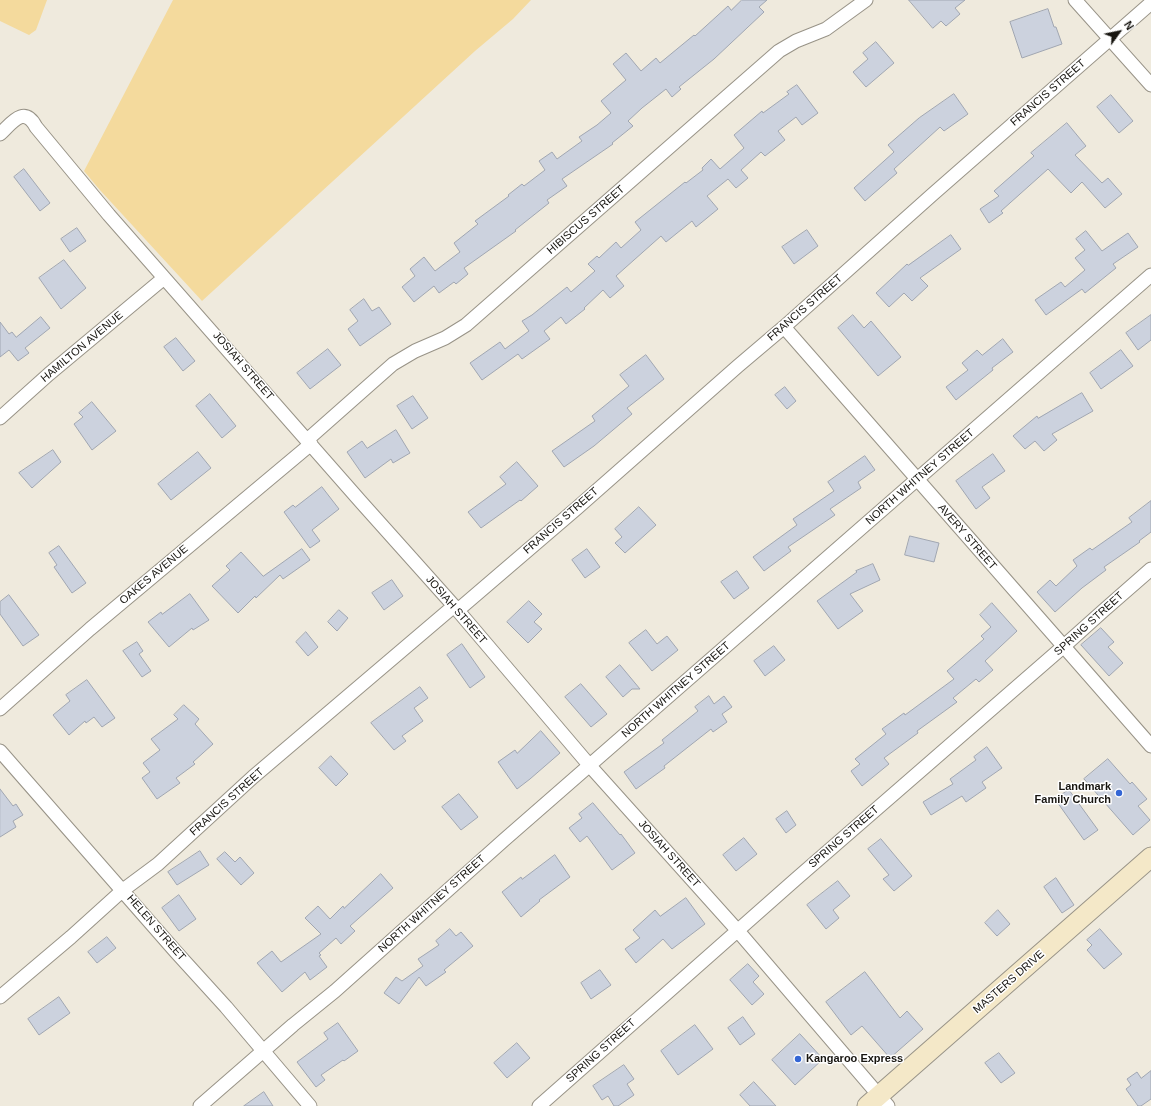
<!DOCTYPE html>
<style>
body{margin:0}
#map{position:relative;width:1151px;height:1106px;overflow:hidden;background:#efeadd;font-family:Arial,sans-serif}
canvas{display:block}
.north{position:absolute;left:1099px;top:12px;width:40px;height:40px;-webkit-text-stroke:3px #fff;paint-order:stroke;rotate:57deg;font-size:11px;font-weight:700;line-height:16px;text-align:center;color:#171510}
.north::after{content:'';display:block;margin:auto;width:14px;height:18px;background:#171510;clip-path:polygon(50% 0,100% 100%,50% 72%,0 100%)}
</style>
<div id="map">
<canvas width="1151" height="1106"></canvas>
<div class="north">N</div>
</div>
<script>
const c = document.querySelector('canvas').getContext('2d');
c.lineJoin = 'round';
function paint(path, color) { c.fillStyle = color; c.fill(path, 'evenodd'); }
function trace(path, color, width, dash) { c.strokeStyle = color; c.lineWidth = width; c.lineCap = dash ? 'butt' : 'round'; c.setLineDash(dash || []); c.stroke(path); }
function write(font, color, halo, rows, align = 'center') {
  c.font = font + ' Arial,sans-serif'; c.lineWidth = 3; c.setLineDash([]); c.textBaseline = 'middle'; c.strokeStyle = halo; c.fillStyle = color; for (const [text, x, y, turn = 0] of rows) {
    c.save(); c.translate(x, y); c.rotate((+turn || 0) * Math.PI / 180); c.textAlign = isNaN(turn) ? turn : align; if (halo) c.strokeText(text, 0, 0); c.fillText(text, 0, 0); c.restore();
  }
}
const green = new Path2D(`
 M 0,0 L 47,0 L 36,30 L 29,35 L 0,21 Z
 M 173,0 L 531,0 L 513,19 L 475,51 L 202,301 L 99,189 L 84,171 Z`);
const building = new Path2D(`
 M 742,0 L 767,0 L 759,7 L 764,12 L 714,59 L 679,87 L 681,89 L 672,97 L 666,89 L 642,108 L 628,121 L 633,126 L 612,143 L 613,144 L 562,179 L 567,186 L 547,200 L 549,203 L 515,230 L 516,231 L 464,268 L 468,274 L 456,284 L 454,282 L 439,293 L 434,286 L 414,302 L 402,287 L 415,276 L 410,269 L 424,257 L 435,271 L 460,252 L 454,243 L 478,224 L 475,221 L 509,196 L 508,195 L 522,184 L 524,186 L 545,170 L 539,161 L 552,152 L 557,159 L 582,141 L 579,137 L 597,125 L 611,113 L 601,101 L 626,80 L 613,64 L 626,53 L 641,71 L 656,58 L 660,63 L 694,35 L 695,36 L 728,6 L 731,10 Z
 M 909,0 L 965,0 L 955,8 L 960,14 L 946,26 L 941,21 L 933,28 Z
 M 1048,9 L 1054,27 L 1056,27 L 1062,44 L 1022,58 L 1010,22 Z
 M 876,42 L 894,63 L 866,87 L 853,72 L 868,59 L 863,53 Z
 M 797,85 L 818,113 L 802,125 L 796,117 L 778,131 L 785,140 L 765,156 L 761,152 L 741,170 L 748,178 L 736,188 L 728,179 L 707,196 L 718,209 L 696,227 L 692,221 L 666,242 L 661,236 L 616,276 L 624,286 L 610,298 L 603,290 L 584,308 L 585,309 L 566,324 L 561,317 L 544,331 L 550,339 L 522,359 L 518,354 L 482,380 L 470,363 L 500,342 L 505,349 L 529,331 L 522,321 L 532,315 L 567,287 L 571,292 L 595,271 L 588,264 L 597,256 L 599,258 L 616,242 L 621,248 L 641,230 L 635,222 L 685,182 L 686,183 L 703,170 L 702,168 L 711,159 L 720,169 L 744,148 L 734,135 L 762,111 L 763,113 L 789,94 L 787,92 Z
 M 954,94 L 968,114 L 944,131 L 940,127 L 894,169 L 897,173 L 865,201 L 854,188 L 894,152 L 888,145 L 919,118 Z
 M 1111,95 L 1133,121 L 1119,133 L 1097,107 Z
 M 1067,123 L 1086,146 L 1075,155 L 1102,183 L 1108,178 L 1122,194 L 1105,208 L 1082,182 L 1071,193 L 1048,169 L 1001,211 L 1003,213 L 989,223 L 980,209 L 999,196 L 994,191 L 1034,156 L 1031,153 Z
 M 24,169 L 50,203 L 40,211 L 14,177 Z
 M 77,228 L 86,241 L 70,252 L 61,239 Z
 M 807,230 L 818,246 L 794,264 L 782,247 Z
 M 1086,231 L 1102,251 L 1128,233 L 1138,247 L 1113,264 L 1116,268 L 1085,293 L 1082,289 L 1046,315 L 1035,300 L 1061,282 L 1065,287 L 1085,270 L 1075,258 L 1085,250 L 1076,239 Z
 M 951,235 L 961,249 L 920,278 L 928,286 L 912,301 L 904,293 L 889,307 L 876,293 L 907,264 L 908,265 Z
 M 64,260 L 86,288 L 61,309 L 39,278 Z
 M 364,299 L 372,311 L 379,307 L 391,324 L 360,346 L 348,329 L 358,321 L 350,310 Z
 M 853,315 L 864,328 L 871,321 L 901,357 L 878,376 L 838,328 Z
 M 1151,315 L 1151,340 L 1138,350 L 1126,333 Z
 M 41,317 L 50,328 L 25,348 L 29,353 L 18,361 L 9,350 L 0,357 L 0,322 L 9,334 L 12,332 L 16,337 Z
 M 176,338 L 195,361 L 183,371 L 164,347 Z
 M 1003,339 L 1013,352 L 992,368 L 993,370 L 956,400 L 946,387 L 968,370 L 962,363 L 977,350 L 982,355 Z
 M 328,349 L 341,365 L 310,389 L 297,373 Z
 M 1121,350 L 1133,366 L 1101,389 L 1090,373 Z
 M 646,355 L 664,379 L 627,408 L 632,414 L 594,446 L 564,467 L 552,451 L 595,421 L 592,416 L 629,386 L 620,375 Z
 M 785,387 L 796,401 L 787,409 L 775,395 Z
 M 1082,393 L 1093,411 L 1052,434 L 1057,440 L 1044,451 L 1035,441 L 1025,449 L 1013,436 L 1037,416 L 1038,418 Z
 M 210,394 L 236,426 L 222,438 L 196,406 Z
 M 413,396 L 428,418 L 412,429 L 397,406 Z
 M 92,402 L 116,431 L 92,450 L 74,424 L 83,417 L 79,413 Z
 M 396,430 L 410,453 L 393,463 L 391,459 L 365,478 L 347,452 L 362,441 L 367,448 Z
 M 53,450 L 61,462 L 32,488 L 19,473 Z
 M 198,452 L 211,468 L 171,500 L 158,484 Z
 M 993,454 L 1005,471 L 982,487 L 990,498 L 976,509 L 956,481 Z
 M 865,456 L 875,470 L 858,482 L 861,488 L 830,509 L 835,515 L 788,547 L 791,551 L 764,571 L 753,557 L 797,525 L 793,519 L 834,491 L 828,482 Z
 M 517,462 L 538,486 L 521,501 L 520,500 L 481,528 L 468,512 L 506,484 L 500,477 Z
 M 322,487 L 339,509 L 312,530 L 320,541 L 310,548 L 284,512 L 293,505 L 295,507 Z
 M 1151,501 L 1151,532 L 1139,541 L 1140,542 L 1104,567 L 1106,570 L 1082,588 L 1055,612 L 1037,592 L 1050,580 L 1056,586 L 1077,566 L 1073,560 L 1090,548 L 1092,550 L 1132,522 L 1129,518 Z
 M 639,507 L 656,525 L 625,553 L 615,543 L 622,537 L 615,529 Z
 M 910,536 L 939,543 L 934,562 L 905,555 Z
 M 59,546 L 86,583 L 72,593 L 54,567 L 57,565 L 49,553 Z
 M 302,549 L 310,560 L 283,579 L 280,575 L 256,598 L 255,596 L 238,613 L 212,586 L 230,570 L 226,566 L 241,552 L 263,576 Z
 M 587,549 L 600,567 L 585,578 L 572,560 Z
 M 873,564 L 880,580 L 850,594 L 863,611 L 838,629 L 817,601 L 857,572 L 856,571 Z
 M 737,571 L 749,588 L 734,599 L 721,582 Z
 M 392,580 L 403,596 L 384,610 L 372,593 Z
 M 190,594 L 209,620 L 193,630 L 192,628 L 169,647 L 148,622 L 161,612 L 162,614 Z
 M 9,595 L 39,635 L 23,646 L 0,614 L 0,602 Z
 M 529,601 L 542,614 L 534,622 L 542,629 L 528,643 L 507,622 Z
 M 992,603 L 1017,631 L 985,661 L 993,670 L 979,682 L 976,679 L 953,698 L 957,702 L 917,731 L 918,733 L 884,758 L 889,764 L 862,786 L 851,771 L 860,764 L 855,759 L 886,734 L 882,729 L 904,713 L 905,715 L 954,679 L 947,671 L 984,639 L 981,636 L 991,627 L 980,615 Z
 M 339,610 L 348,618 L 337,631 L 328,622 Z
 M 1101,628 L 1114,642 L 1108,647 L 1123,663 L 1109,676 L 1081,645 Z
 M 646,630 L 657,644 L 667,636 L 678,650 L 652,671 L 629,643 Z
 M 306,632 L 318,647 L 308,656 L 296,642 Z
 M 137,642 L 143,651 L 139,654 L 151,671 L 142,677 L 123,651 Z
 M 462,644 L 485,677 L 470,688 L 447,655 Z
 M 774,646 L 785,660 L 765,676 L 754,661 Z
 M 620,665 L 640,689 L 632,689 L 623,697 L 606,677 Z
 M 87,680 L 115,718 L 102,727 L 94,717 L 86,723 L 85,721 L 69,735 L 53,715 L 70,701 L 66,695 Z
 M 581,684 L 607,714 L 591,727 L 565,697 Z
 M 420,687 L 428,698 L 414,708 L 423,721 L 402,736 L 406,741 L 394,750 L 371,723 Z
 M 709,696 L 714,704 L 724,696 L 732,707 L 722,714 L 727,722 L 713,732 L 711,729 L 664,766 L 665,768 L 636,789 L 624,772 L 664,743 L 662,740 L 698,711 L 695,707 Z
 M 184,705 L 199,719 L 195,724 L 213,744 L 193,762 L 195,764 L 176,778 L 180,783 L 157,799 L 142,778 L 150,772 L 143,763 L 160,750 L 151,739 L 178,719 L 174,715 Z
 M 541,731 L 560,753 L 530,779 L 517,789 L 498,762 L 515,750 L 517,753 Z
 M 987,747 L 1002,768 L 982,782 L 986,788 L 966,802 L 962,796 L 931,815 L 923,802 L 953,784 L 950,779 L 976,760 L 974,757 Z
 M 331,756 L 348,774 L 336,786 L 319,768 Z
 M 1108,759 L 1130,784 L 1132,782 L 1147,799 L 1138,806 L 1150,820 L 1133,835 L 1084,779 Z
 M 0,789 L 13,806 L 16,804 L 23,815 L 13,821 L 16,827 L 0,837 Z
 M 1069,790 L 1098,830 L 1084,840 L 1055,799 Z
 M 459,794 L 478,817 L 461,830 L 442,807 Z
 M 593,803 L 620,835 L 621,834 L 635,853 L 612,870 L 587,836 L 580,842 L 569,828 L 582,818 L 579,814 Z
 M 787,811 L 796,825 L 786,833 L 776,819 Z
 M 744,838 L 757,854 L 736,871 L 723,855 Z
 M 881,839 L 912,876 L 894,891 L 883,879 L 889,875 L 868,849 Z
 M 200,851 L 209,865 L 177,885 L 168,872 Z
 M 225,852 L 235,862 L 240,857 L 254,873 L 241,885 L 217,859 Z
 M 555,855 L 570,877 L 539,900 L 540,901 L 521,917 L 502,892 L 521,877 L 522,879 Z
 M 381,874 L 393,888 L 350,926 L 355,931 L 341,944 L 336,938 L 319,953 L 321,955 L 319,956 L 327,967 L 310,980 L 305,972 L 282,992 L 257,963 L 272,951 L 281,962 L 321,934 L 305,918 L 318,906 L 330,919 L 343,906 L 344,908 Z
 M 1056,878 L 1074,905 L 1062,913 L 1044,887 Z
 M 838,881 L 850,896 L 833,910 L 839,918 L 826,929 L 807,905 Z
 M 179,895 L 196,919 L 179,931 L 162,908 Z
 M 686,898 L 705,924 L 672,949 L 663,939 L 636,963 L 625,949 L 640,938 L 633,930 L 655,910 L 660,916 Z
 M 998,910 L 1010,924 L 997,936 L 985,923 Z
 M 450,929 L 456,936 L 461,932 L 473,946 L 444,970 L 446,972 L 426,986 L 419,977 L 399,1004 L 384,993 L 396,977 L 402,981 L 423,966 L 418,959 L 439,945 L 436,941 Z
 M 1100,929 L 1122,954 L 1104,969 L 1087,950 L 1092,945 L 1087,940 Z
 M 107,937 L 116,948 L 97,963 L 88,952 Z
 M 748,964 L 759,976 L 753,982 L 764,994 L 752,1005 L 730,980 Z
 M 600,970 L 611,985 L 591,999 L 581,983 Z
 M 865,972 L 900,1018 L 907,1011 L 923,1029 L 890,1058 L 862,1026 L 851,1035 L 826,1002 Z
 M 59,997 L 70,1013 L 39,1035 L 28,1019 Z
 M 743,1017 L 755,1034 L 740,1045 L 728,1028 Z
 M 338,1023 L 358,1051 L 344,1061 L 343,1060 L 321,1075 L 325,1080 L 316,1087 L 297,1062 L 328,1039 L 324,1033 Z
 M 695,1025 L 713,1049 L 678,1075 L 661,1051 Z
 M 800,1034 L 823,1059 L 795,1085 L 772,1060 Z
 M 517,1043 L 530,1058 L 507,1078 L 494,1063 Z
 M 999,1053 L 1015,1073 L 1001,1083 L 985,1063 Z
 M 624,1065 L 634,1079 L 627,1084 L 634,1095 L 618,1106 L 614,1106 L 608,1096 L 602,1100 L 593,1086 Z
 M 1151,1071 L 1151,1099 L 1141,1106 L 1138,1106 L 1126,1089 L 1131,1085 L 1127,1079 L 1137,1072 L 1141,1078 Z
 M 754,1082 L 776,1106 L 750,1106 L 740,1095 Z
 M 264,1092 L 273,1106 L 244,1106 Z`);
const street = new Path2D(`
 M 1075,0 L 1151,85
 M 0,134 C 11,124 24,104 36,127 L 109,215 L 361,502 L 454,606 L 590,766 L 738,931 L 888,1106
 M 784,327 L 1151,746
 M 0,418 L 49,374 L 164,278
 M 307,440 L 393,364 L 415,351 L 445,338 L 466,325 L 779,51 L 796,41 L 826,29 L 866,0
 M 458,610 L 577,508 L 738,366 L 784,327 L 933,194 L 1151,3
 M 0,709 L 90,629 L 311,444
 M 0,751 L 176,952 L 226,1007 L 310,1106
 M 0,997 L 71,937 L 123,890 L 158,864 L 253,777 L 454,606
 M 200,1106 L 293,1025 L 335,991 L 504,840 L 1151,275
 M 539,1106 L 796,879 L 1064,646 L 1103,611 L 1151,569`);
const secondary = new Path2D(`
 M 867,1106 L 1151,857`);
const markers = [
 [1119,793,4,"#3466d5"],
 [798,1059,4,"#3466d5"]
];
const streetNames = [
 ["FRANCIS STREET",1048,93,-41],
 ["HIBISCUS STREET",586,220,-41],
 ["FRANCIS STREET",805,308,-41],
 ["HAMILTON AVENUE",82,347,-40],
 ["JOSIAH STREET",243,366,49],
 ["NORTH WHITNEY STREET",920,477,-41],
 ["FRANCIS STREET",561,521,-41],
 ["AVERY STREET",967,537,49],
 ["OAKES AVENUE",154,575,-40],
 ["JOSIAH STREET",456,610,49],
 ["SPRING STREET",1089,624,-42],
 ["NORTH WHITNEY STREET",676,690,-41],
 ["FRANCIS STREET",227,802,-42],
 ["SPRING STREET",844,837,-41],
 ["JOSIAH STREET",669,854,48],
 ["NORTH WHITNEY STREET",432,904,-42],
 ["HELEN STREET",156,928,49],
 ["MASTERS DRIVE",1009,982,-41],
 ["SPRING STREET",601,1051,-42]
];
const poiNames = [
 ["Landmark",1111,787],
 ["Family Church",1111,800],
 ["Kangaroo Express",806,1059,"left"]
];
paint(green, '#f4da9d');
paint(building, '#ccd2de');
trace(building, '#a0a6b1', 1);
trace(street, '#989387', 15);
trace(secondary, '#989387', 21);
trace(street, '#fff', 13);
trace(secondary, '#f4e8c8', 19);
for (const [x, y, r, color] of markers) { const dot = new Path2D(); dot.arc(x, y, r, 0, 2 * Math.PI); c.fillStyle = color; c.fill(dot); trace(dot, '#fff', 1.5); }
write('11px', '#171510', '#fff', streetNames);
write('bold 11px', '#171510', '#fff', poiNames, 'right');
</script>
